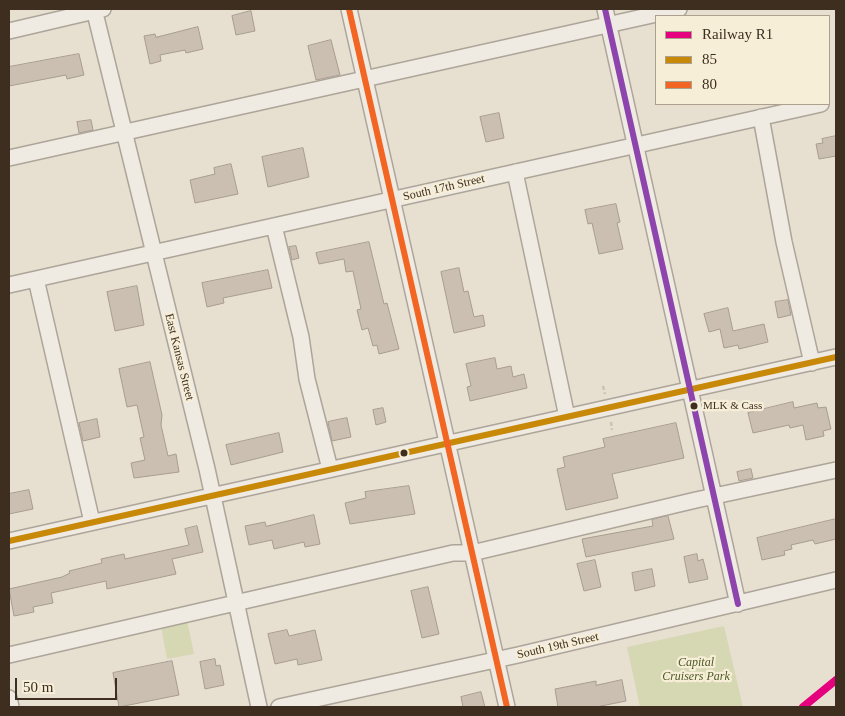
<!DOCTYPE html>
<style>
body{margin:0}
#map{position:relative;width:845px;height:716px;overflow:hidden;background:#e7e0d1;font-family:Georgia,serif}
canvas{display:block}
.frame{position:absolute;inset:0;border:10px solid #3d2e20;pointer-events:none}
.legend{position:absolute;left:655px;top:15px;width:175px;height:90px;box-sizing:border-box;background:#f7eed8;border:1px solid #ada18e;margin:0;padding:6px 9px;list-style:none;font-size:15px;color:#3d2e20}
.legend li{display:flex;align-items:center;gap:10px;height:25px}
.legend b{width:25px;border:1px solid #ada18e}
.scale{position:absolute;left:15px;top:678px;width:102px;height:22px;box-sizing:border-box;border:2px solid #3d2e20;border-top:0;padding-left:6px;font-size:15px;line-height:18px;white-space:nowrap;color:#3d2e20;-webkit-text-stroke:4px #f7eed8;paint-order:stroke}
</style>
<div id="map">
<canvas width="845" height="716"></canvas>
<div class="frame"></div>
<ul class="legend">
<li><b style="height:6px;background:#e5007d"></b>Railway R1</li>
<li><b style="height:6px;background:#c88808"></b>85</li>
<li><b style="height:6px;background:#f26522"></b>80</li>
</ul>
<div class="scale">50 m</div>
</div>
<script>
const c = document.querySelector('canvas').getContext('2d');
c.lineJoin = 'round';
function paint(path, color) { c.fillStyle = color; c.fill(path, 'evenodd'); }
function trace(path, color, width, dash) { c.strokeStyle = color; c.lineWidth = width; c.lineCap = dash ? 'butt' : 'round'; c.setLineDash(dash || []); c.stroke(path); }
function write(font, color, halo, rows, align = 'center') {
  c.font = font + ' Georgia,serif'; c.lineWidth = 4.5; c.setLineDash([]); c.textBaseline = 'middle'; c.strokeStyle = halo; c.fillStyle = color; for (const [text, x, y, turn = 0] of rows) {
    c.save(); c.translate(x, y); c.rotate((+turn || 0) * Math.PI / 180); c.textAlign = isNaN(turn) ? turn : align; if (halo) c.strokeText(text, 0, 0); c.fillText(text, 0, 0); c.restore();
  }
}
const green = new Path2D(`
 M 187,620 L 194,654 L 167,659 L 161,626 Z
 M 724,626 L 743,707 L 640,707 L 627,647 Z`);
const building = new Path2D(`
 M 251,11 L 255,31 L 236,35 L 232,16 Z
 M 198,27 L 203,49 L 186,53 L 185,50 L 160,55 L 161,61 L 150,64 L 144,36 L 155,34 L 156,37 Z
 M 331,40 L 340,75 L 316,80 L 308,46 Z
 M 79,54 L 84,75 L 67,79 L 66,75 L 9,86 L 9,67 Z
 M 499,113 L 504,138 L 486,142 L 480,117 Z
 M 91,120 L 93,130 L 79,133 L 77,122 Z
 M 836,136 L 836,156 L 819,159 L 816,144 L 823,143 L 822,139 Z
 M 303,148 L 309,177 L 268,187 L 262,157 Z
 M 231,164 L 238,194 L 195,203 L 190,180 L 215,174 L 214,168 Z
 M 616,204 L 620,222 L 617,223 L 623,249 L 599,254 L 592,223 L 588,224 L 585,210 Z
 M 369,242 L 384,304 L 387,303 L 399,349 L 379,354 L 377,345 L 373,346 L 368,328 L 362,330 L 357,310 L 361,309 L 353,271 L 346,272 L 344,259 L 319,264 L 316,253 Z
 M 296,246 L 299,258 L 292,260 L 289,247 Z
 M 459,268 L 464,292 L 468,291 L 474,317 L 483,315 L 485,326 L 454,333 L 441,272 Z
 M 268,270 L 272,288 L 223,298 L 224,303 L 207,307 L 202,283 Z
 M 137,286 L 144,325 L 115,331 L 107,292 Z
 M 788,300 L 791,315 L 778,318 L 775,302 Z
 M 728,308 L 733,331 L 764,324 L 768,342 L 739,349 L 738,345 L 724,348 L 720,329 L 709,332 L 704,314 Z
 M 495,358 L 497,369 L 511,366 L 513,377 L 524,374 L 527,388 L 470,401 L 467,387 L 471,386 L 466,364 Z
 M 150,362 L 162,415 L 161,425 L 168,456 L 176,454 L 179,472 L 134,478 L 131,463 L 145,460 L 140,438 L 144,437 L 137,405 L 127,407 L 119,369 Z
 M 793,402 L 794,408 L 817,403 L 818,408 L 826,407 L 831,429 L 823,431 L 824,436 L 806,440 L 803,425 L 790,428 L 789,425 L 753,433 L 748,413 Z
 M 383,408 L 386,422 L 376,425 L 373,410 Z
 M 347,418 L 351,437 L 332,441 L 328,422 Z
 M 97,419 L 100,437 L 83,441 L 79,423 Z
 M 676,423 L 684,458 L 612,474 L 618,498 L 566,510 L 557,469 L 565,467 L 563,457 L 605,447 L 603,439 Z
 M 279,433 L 283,452 L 231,465 L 226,445 Z
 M 751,469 L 753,478 L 739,481 L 737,472 Z
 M 409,486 L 415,514 L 350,524 L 345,503 L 366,498 L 365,492 Z
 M 29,490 L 33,509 L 9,514 L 9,494 Z
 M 314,515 L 320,544 L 305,547 L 304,542 L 274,549 L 272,540 L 249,545 L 245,526 L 265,522 L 266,526 Z
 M 668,516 L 674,539 L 586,557 L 582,539 L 653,526 L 652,520 Z
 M 836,519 L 836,539 L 815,544 L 813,540 L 791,545 L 792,549 L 784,551 L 785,555 L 762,560 L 757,538 Z
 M 197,526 L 203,552 L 172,559 L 176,574 L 107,589 L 106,581 L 51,593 L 53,603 L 33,607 L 34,612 L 14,616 L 9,589 L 62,577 L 70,573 L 69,571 L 102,563 L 101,559 L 124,554 L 125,559 L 189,545 L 185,529 Z
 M 697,554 L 698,561 L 703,559 L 708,579 L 689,583 L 684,557 Z
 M 595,560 L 601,587 L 584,591 L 577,564 Z
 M 652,569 L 655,586 L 635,591 L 632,573 Z
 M 428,587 L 439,634 L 422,638 L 411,591 Z
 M 287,630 L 289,636 L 315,630 L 322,660 L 298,665 L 297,659 L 275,664 L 268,634 Z
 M 215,659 L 216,666 L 220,665 L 224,685 L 205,689 L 200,662 Z
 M 172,661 L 179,695 L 119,707 L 113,673 Z
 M 622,680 L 626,701 L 596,707 L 558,707 L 555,689 L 596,681 L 596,685 Z
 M 481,692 L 485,707 L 463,707 L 461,697 Z`);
const path = new Path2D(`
 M 603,386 L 605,394
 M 611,422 L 612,430`);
const minor = new Path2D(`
 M 94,9 L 207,469 L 259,707
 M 349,9 L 507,707
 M 605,9 L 738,604
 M 9,31 L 103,9
 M 761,117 L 784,242 L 812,363
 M 9,158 L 679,9
 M 515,172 L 567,417
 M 274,226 L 301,337 L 307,379 L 330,469
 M 36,279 L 92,522
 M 9,285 L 821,104
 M 9,541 L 836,357
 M 9,655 L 453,553 L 472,553 L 696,500 L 836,470
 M 9,698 L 11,707
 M 279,707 L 518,655 L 836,580`);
const bus1 = new Path2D(`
 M 9,541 L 836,357`);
const bus2 = new Path2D(`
 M 349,9 L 507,707`);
const bus3 = new Path2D(`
 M 605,9 L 738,604`);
const rail1 = new Path2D(`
 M 803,707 L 836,680`);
const markers = [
 [694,406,4.5,"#3d2e20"],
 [404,453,4.5,"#3d2e20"]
];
const busNames = [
 ["MLK & Cass",703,406]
];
const streetNames = [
 ["South 17th Street",444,188,-13],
 ["East Kansas Street",179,357,76],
 ["South 19th Street",558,646,-13]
];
const parkNames = [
 ["Capital",696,663],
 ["Cruisers Park",696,677]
];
paint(green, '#d6d7b3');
paint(building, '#cbbfb2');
trace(building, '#a89c90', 1);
trace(minor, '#ada599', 18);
trace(path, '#c8c2b9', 2.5, [4, 2.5]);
trace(minor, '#efebe3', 15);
trace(bus1, '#c88808', 6);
trace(bus2, '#f26522', 6);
trace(bus3, '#8e44ad', 6);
trace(rail1, '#e5007d', 8);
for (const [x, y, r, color] of markers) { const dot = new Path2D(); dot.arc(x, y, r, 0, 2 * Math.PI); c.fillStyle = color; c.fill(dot); trace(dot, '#f7eed8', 2); }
write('11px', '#3d2e20', '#f7eed8', busNames, 'left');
write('12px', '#3d2e20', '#f7eed8', streetNames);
write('italic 12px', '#4d5a26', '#f7eed8', parkNames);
</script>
